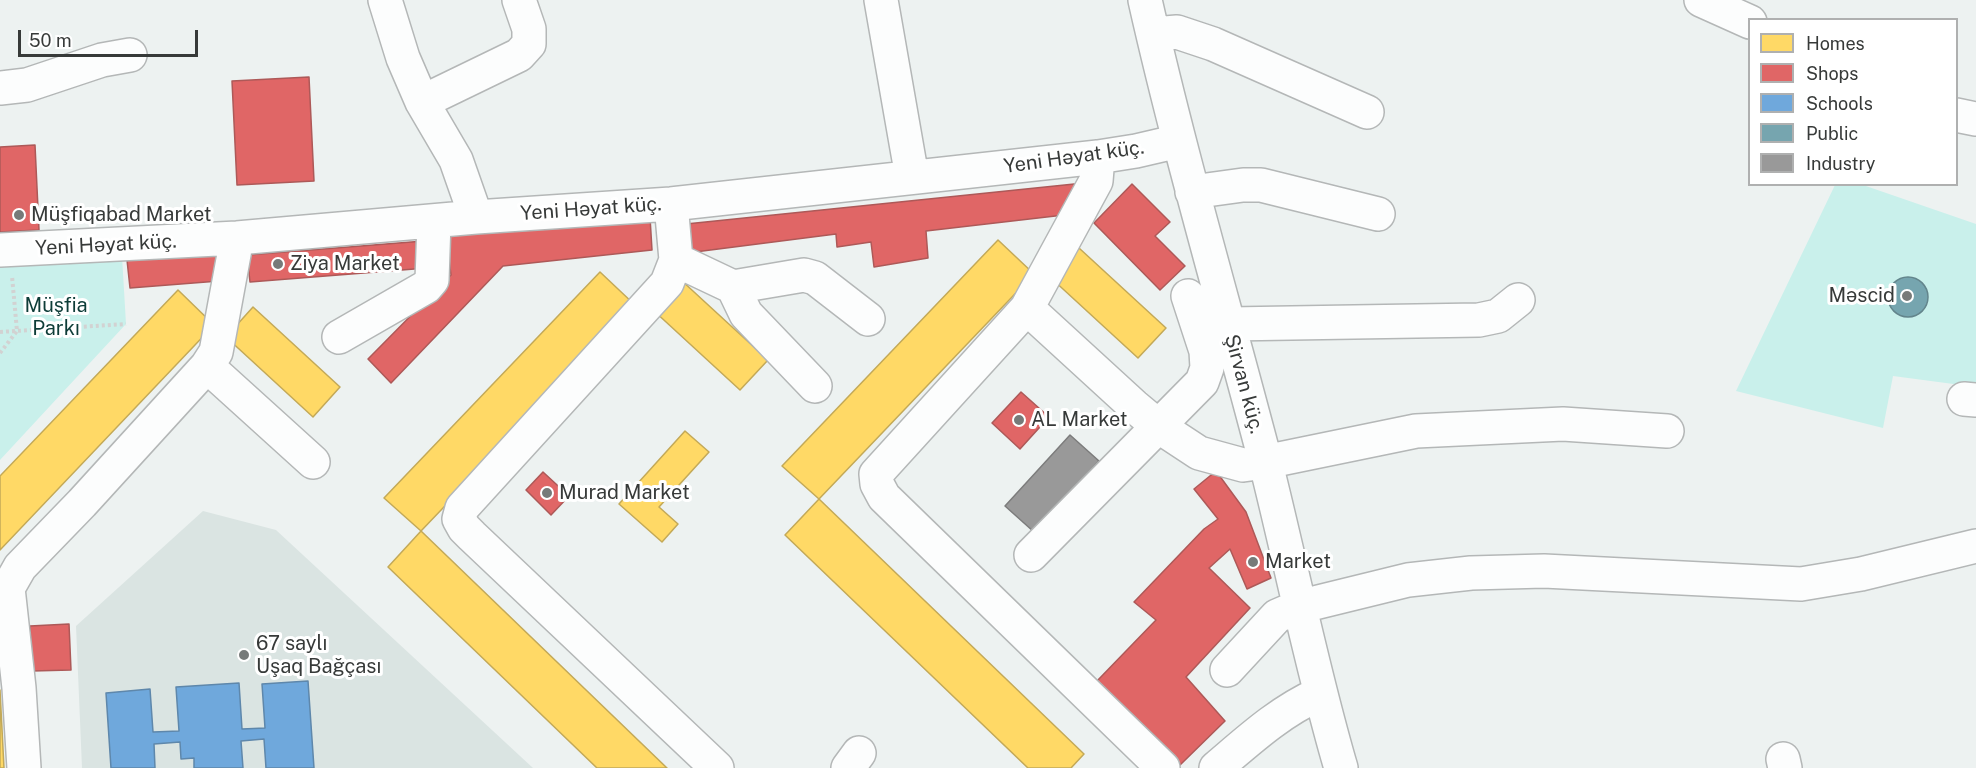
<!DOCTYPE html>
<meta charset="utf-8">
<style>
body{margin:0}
#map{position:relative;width:1976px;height:768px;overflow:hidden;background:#edf2f1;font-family:"Public Sans",sans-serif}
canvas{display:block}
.legend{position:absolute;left:1748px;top:18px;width:210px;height:168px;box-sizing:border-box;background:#fff;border:2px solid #afb0b0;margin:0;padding:8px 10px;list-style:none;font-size:18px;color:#373a39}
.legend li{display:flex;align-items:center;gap:12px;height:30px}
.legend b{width:30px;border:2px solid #afb0b0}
.scale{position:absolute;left:18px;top:30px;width:180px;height:27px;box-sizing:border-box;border:3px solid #373a39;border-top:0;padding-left:8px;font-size:18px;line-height:21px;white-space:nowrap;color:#373a39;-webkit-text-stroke:4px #fff;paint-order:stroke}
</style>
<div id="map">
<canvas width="1976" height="768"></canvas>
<ul class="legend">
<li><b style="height:16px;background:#ffd966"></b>Homes</li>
<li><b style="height:16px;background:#e06666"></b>Shops</li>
<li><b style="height:16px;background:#6fa8dc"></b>Schools</li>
<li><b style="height:16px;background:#76a5af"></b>Public</li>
<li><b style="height:16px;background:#999"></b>Industry</li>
</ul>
<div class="scale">50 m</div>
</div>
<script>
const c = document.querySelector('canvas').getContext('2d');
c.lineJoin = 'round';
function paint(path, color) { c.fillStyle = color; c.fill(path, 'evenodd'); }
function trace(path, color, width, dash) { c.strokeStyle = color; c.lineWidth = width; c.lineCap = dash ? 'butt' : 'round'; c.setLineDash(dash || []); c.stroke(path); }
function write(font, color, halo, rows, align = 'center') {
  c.font = font + ' "Public Sans",sans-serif'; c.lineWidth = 6; c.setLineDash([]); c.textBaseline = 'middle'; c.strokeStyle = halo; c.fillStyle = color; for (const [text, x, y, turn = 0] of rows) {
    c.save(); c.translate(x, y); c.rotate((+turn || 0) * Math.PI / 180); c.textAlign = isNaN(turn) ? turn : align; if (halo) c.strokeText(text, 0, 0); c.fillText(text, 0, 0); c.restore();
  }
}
const built = new Path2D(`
 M 203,511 L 276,530 L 533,768 L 82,768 L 76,626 Z`);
const green = new Path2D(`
 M 1835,185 L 1863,185 L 1976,224 L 1976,387 L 1893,376 L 1883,428 L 1736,391 Z
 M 122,256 L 126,324 L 0,460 L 0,264 Z`);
const homes = new Path2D(`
 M 998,240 L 1034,274 L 819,499 L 782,466 Z
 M 1079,248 L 1166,328 L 1138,358 L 1051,278 Z
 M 600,272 L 636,306 L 421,531 L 384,498 Z
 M 681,280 L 768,360 L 740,390 L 653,310 Z
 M 178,290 L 214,325 L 0,550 L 0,476 Z
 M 253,307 L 340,387 L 313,417 L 226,337 Z
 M 685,431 L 709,452 L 659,507 L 678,524 L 662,542 L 619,504 Z
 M 819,499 L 1084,754 L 1071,768 L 1028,768 L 785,535 Z
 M 421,531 L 667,768 L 597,768 L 388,567 Z
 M 0,690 L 4,768 L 0,768 Z`);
const shops = new Path2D(`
 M 309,77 L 314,181 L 237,185 L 232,81 Z
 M 35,145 L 39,230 L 0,232 L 0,147 Z
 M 1084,183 L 1064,215 L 926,231 L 928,258 L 874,267 L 871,242 L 837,247 L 836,234 L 687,253 L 686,224 Z
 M 1132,184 L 1170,222 L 1155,236 L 1185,266 L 1160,290 L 1094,223 Z
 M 650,217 L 652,250 L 503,266 L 391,383 L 368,359 L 451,275 L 446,236 Z
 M 424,241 L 427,268 L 250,282 L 247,255 Z
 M 217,254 L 219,281 L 130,288 L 127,260 Z
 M 1021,392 L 1049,417 L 1020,449 L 992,423 Z
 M 1216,471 L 1246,512 L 1271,578 L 1247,589 L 1230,549 L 1209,568 L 1250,608 L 1186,677 L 1225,721 L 1179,766 L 1096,682 L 1156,620 L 1134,602 L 1204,529 L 1218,519 L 1194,489 Z
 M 543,472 L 569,496 L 551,515 L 526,490 Z
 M 69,624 L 71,670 L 32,671 L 30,626 Z`);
const schools = new Path2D(`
 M 308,681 L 314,768 L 266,768 L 264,739 L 241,741 L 243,768 L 194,768 L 194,758 L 181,759 L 180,742 L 154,744 L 155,768 L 111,768 L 106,693 L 150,689 L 153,732 L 179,731 L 176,687 L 239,683 L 242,729 L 265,728 L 262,684 Z`);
const public = new Path2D(`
 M1888 297a20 20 0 1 1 40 0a20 20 0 1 1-40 0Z`);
const industry = new Path2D(`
 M 1070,435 L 1099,461 L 1034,532 L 1005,506 Z`);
const path = new Path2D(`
 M 0,332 L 126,324
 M 0,353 L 17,331 L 12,276`);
const minor = new Path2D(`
 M 385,0 L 403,58 L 422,102 L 456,160 L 476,217
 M 881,0 L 912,177
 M 1145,0 C 1180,155 1225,307 1265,460 C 1291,563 1311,666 1341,768
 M 1701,0 L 1750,22
 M 1153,34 L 1177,32 L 1213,44 L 1367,112
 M 0,88 L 27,85 L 102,60 L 130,55
 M 422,102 L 519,55 L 529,44 L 529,29 L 519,0
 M 1956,115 L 1976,119
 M 1098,157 L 1096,181 L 1027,308 L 876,474 L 877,484 L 884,497 L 1163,768
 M 1192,192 L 1243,185 L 1261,185 L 1378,214
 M 671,204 L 676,260 L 667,283 L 462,508 L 459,519 L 464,528 L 472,536 L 717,768
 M 0,250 L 237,238 L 476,217 L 671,204 L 1098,157 L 1136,151 L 1179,141
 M 676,260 L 733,287 L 746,314 L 815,386
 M 733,287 L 804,275 L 815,278 L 868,319
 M 1027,308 L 1134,406 L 1158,426 L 1199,453 L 1243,465 L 1265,462 L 1416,431 L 1563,424 L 1667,431
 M 1229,324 L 1479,320 L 1498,316 L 1518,300
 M 339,337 L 426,287 L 432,280 L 434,222
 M 207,366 L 313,462
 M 1964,399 L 1976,400
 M 1031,555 L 1202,382 L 1207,368 L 1206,351 L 1188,296
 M 1227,670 L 1277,616 L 1298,607 L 1408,580 L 1471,573 L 1544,571 L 1801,584 L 1861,574 L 1976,546
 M 1783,759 L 1785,768
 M 24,768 L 19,688 L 8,588 L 20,567 L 82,503 L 207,366 L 216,352 L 237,238
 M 848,768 L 859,753
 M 1216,768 C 1249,740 1279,712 1319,694`);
const markers = [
 [19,215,6,"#777a79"],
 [278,264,6,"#777a79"],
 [1907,296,6,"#777a79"],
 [1019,420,6,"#777a79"],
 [547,493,6,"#777a79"],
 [1253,562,6,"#777a79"],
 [244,655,6,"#777a79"]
];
const streetNames = [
 ["Yeni Həyat küç.",1074,157,-8],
 ["Yeni Həyat küç.",591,209,-4],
 ["Yeni Həyat küç.",106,245,-3],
 ["Şirvan küç.",1244,384,75]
];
const poiNames = [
 ["Müşfiqabad Market",31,215],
 ["Ziya Market",290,264],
 ["Məscid",1895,296,"right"],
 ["AL Market",1031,420],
 ["Murad Market",559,493],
 ["Market",1265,562],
 ["67 saylı",256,644],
 ["Uşaq Bağçası",256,667]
];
const parkNames = [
 ["Müşfia",56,306],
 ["Parkı",56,329]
];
paint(built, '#dae4e2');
paint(green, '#c9f0eb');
paint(homes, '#ffd966');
trace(homes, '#c3a958', 1.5);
paint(shops, '#e06666');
trace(shops, '#ad5958', 1.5);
paint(schools, '#6fa8dc');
trace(schools, '#5e87ab', 1.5);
paint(public, '#76a5af');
trace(public, '#63858c', 1.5);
paint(industry, '#999');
trace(industry, '#7c7c7c', 1.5);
trace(minor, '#b4b7b7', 36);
trace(path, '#d2d2d2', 4, [3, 3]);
trace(minor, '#fcfdfd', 33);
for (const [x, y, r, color] of markers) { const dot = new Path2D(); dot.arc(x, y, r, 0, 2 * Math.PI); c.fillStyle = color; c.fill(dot); trace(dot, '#fff', 2); }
write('20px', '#373a39', '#fff', streetNames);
write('20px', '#373a39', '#fff', poiNames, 'left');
write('20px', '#0e3d38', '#fff', parkNames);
</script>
